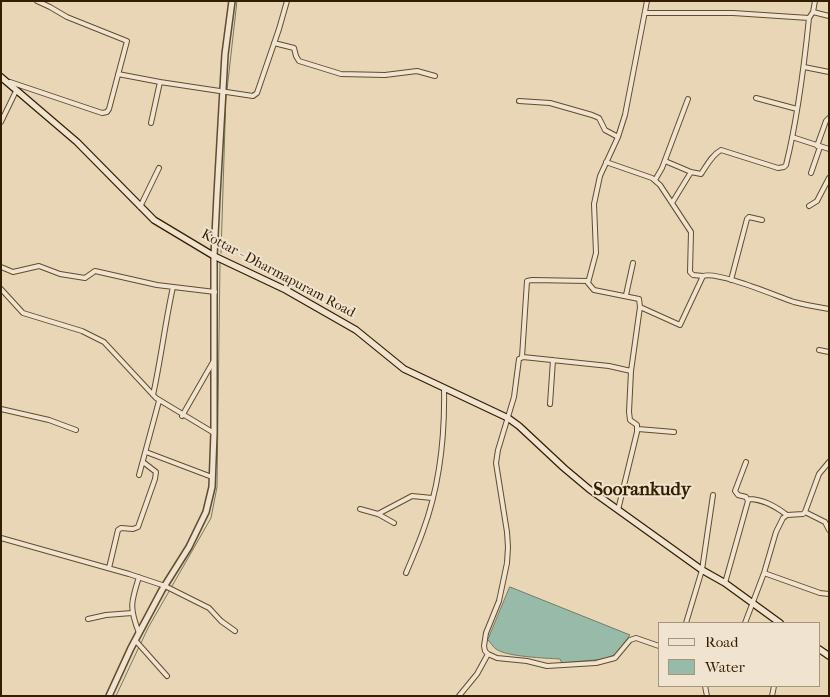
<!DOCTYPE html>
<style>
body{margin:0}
#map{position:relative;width:830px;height:697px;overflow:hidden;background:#e8d6b6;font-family:"IM FELL French Canon",serif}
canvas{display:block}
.frame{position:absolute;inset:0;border:2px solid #341e00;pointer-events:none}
.legend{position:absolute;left:658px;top:622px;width:162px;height:65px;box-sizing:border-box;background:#f0e4d0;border:1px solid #a5957d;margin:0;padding:6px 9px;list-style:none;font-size:15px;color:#341e00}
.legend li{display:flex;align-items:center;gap:10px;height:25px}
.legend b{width:25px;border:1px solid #a5957d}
</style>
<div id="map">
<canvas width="830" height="697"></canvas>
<div class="frame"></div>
<ul class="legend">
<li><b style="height:6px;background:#f0e4d0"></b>Road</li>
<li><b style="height:14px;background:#98baa8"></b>Water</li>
</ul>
</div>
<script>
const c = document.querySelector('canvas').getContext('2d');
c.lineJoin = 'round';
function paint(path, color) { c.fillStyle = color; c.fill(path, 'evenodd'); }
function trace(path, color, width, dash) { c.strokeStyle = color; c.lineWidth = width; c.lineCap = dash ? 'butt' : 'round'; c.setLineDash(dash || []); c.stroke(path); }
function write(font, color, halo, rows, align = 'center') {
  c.font = font + ' "IM FELL French Canon",serif'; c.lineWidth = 4; c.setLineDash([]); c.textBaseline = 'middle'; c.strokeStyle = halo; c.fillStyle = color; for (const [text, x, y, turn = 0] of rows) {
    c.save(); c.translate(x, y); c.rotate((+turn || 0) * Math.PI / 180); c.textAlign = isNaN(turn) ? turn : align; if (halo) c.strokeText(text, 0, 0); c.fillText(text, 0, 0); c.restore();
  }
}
const water = new Path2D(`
 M 510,587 L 630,635 L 618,653 L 605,659 L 562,663 L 560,659 C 546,658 507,657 496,649 C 493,647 491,643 488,640 Z`);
const stream = new Path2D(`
 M 227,90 L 237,1
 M 221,253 L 226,94
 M 141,643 L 148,628 L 211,518 L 217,487 L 220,263
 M 116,696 L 139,647`);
const minor = new Path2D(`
 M 813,12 L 815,1
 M 645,13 L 733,13 L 809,18 L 813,12 L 829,16
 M 274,43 L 294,48 L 296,56 L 299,61 L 341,74 L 385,75 L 417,71 L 435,76
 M 804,67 L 829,72
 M 118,74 L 160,82 L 253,96 L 257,93 L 279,29 L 287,1
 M 10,82 L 102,113 L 107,112 L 109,109 L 127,41 L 67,17 L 50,7 L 37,1
 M 756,98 L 797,109
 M 519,101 L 550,103 L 592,115 L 599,118 L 605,130 L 618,137
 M 1,122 L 16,91
 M 151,123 L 160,82
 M 792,137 L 829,149
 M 817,146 L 826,121 L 829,118
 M 665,161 L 691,172 L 701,174 C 707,165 712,155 721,150 L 778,168 L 784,167 L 786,165 C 798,117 804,67 809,18
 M 606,162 L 652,178 L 660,185 L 691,232 L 690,272 L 693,275 L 703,276
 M 811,173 L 820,147
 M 655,180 L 662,168 L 688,99
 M 672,203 L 691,172
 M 809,206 L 817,201 L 829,178
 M 140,207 L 159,168
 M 1,267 L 13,272 L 39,266 L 60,274 L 85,278 L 95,271 L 157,285 L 215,292
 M 731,280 L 747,219 L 749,217 L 762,220
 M 1,289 L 23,313 L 82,331 L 104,342 L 156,398 L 214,433
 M 626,295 L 633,263
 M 640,307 L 680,325 L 703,276 C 718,271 776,296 794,302 C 805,305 817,307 829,309
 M 819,350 L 829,352
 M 522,357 L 527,281 L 532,280 L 588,281
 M 631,371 L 609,366 L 523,357 L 519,359 L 514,397 L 498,450 L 496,463 L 507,532 L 508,547 L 507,563 L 499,601 L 486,633 L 484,646 L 485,651 L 488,654 L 497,658 L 527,661 L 547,666 L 596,663 L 615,658 L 630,640 L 636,638 L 659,646
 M 153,395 C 161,359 165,323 173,287
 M 550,404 L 553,360
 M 1,409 L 49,420 L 76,430
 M 182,416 L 213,362
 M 638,429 L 674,432
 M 146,452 L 212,477
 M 139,475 L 159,401
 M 748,499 C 763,499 775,506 787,515
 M 360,509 L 378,514 L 394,523
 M 618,510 L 637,432 L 637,425 L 630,420 L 629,412 L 631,371 L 640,307 L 639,299 L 594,290 L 588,283 L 596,253 L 594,204 L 600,176 L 618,137 L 625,115 L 647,1
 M 805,512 L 825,522 L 829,530
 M 378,514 L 412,496 L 432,498
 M 1,538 L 129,574 L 165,586 L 209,608 L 221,621 L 235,631
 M 109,568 L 118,530 L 121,528 L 133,529 L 138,527 L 155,479 L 156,472 L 143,462
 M 406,573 C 412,559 418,545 423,531 C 440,485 445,436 444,388
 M 764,573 L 820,593 L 829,594
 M 725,583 L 748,501 L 746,497 L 738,495 L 735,491 L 746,462
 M 88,619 L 106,615 L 132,613
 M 686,623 L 702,570 L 713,495
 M 745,623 L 764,573 L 776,532 L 783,518 L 787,515 L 803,514 L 805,512 L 819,474 L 829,462
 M 139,633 C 129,607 131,602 139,577
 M 135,640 L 167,676
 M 705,686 L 707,696
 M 459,696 L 477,674 L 488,654
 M 772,696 L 774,686`);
const tertiary = new Path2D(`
 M 109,696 L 131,648 L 162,590 L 189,547 L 206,512 L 212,487 L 214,433 L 214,256 L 217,195 L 225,54 L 232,1`);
const secondary = new Path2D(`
 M 1,77 L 77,142 L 154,220 L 214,256 L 286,290 L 356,330 L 404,369 L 508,418 L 519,426 L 564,468 L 589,489 L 702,570 L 725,583 L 780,623
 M 819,649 L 829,656`);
const streetNames = [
 ["Kottar - Dharmapuram Road",278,274,28]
];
const districtNames = [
 ["Soorankudy",642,490]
];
paint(water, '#98baa8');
trace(water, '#707c65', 1);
trace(stream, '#707c65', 1);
trace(minor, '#614c2e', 6);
trace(tertiary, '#614c2e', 8);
trace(secondary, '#341e00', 8);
trace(minor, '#f0e4d0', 4);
trace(tertiary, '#f0e4d0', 5);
trace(secondary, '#f0e4d0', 5.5);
write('14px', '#341e00', '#f0e4d0', streetNames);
write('bold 19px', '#341e00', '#f0e4d0', districtNames);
</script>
